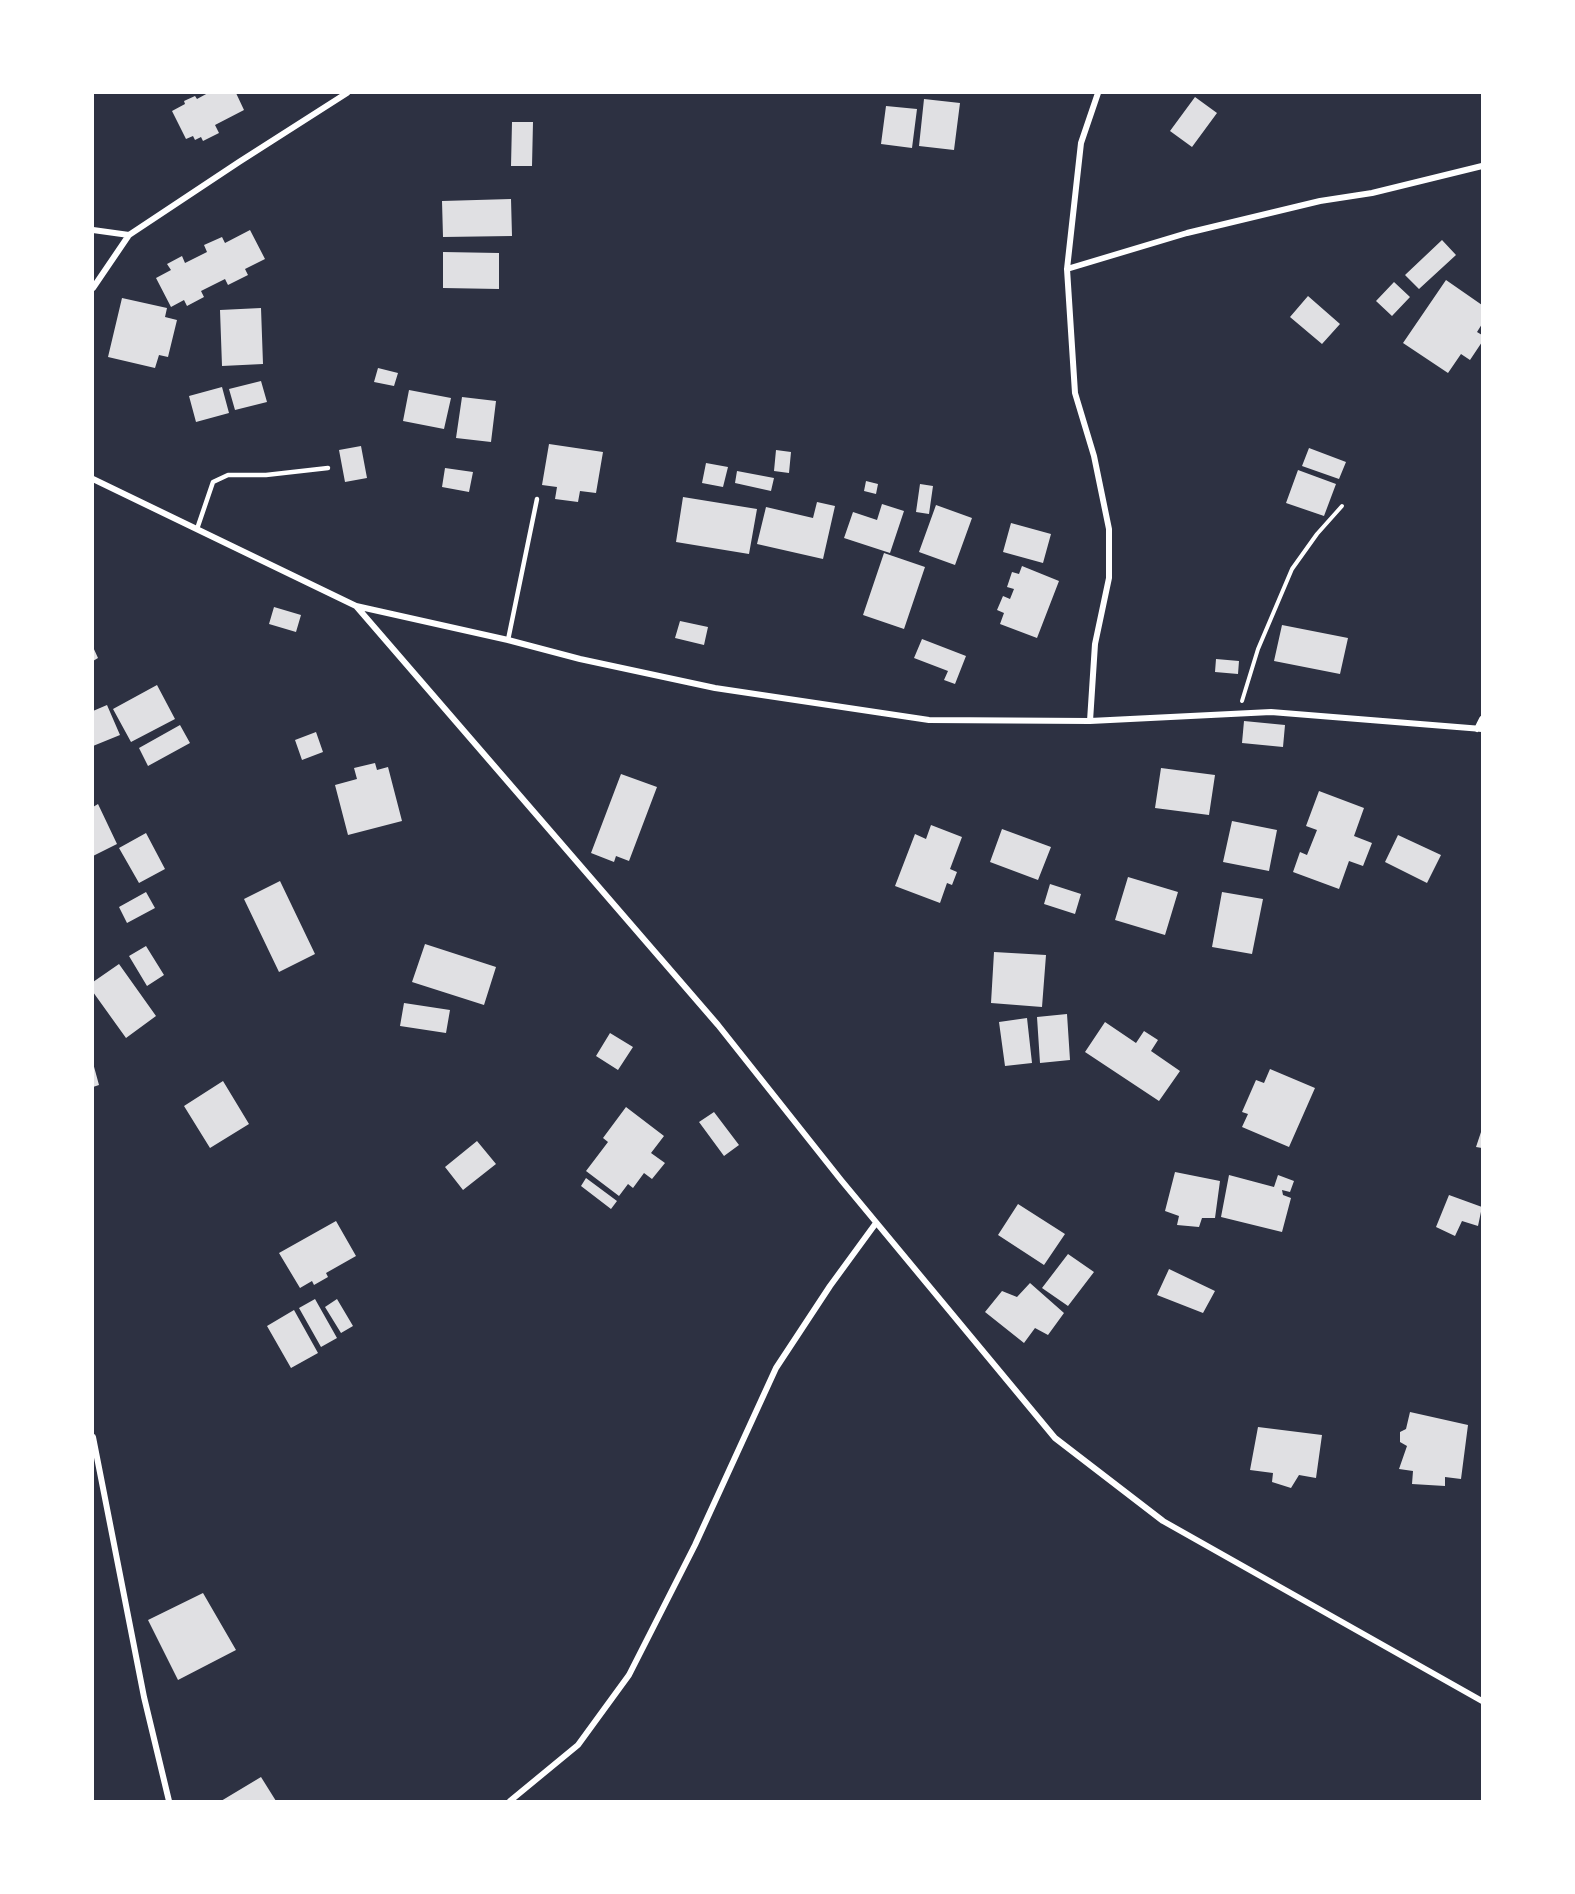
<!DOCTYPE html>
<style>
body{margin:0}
#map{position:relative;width:1575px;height:1894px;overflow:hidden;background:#2d3142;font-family:"Fira Sans Condensed",sans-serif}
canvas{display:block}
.frame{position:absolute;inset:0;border:94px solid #fff;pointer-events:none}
</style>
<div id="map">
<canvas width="1575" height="1894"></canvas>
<div class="frame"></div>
</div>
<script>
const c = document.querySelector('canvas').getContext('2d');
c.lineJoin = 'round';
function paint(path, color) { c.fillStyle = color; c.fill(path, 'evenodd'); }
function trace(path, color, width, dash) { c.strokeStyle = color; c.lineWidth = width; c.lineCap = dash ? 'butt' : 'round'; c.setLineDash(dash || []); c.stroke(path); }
const building = new Path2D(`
 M 208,93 L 236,93 L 244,110 L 215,125 L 219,133 L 203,141 L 201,137 L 195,140 L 193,136 L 186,139 L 172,111 L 185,104 L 184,101 L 195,96 L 197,99 Z
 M 1195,97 L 1217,113 L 1192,147 L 1170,131 Z
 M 924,99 L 960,103 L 954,150 L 919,146 Z
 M 886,106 L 917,109 L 912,148 L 881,144 Z
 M 512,122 L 533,122 L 532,166 L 511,166 Z
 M 511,199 L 512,236 L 443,237 L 442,201 Z
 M 250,230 L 265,259 L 245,269 L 248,275 L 228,285 L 225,279 L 201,291 L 204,297 L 187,306 L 184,300 L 171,307 L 156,278 L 171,270 L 167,264 L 182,256 L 185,263 L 207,252 L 204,245 L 222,237 L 225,243 Z
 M 1442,240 L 1456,255 L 1419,289 L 1405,275 Z
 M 443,252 L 499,253 L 499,289 L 443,288 Z
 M 1446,280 L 1482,305 L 1482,324 L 1477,332 L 1482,335 L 1482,342 L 1470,360 L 1461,354 L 1448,373 L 1403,343 Z
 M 1394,282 L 1410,297 L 1392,316 L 1376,301 Z
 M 1308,296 L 1340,324 L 1322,344 L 1290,317 Z
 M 122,298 L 167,308 L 165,317 L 177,320 L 168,357 L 159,355 L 155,368 L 108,357 Z
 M 261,308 L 263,364 L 222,366 L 220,310 Z
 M 378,368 L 398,373 L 394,386 L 374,382 Z
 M 261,381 L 267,402 L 235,410 L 229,389 Z
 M 222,387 L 229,413 L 196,422 L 189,396 Z
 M 409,390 L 451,398 L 444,429 L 403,421 Z
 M 462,397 L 496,401 L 491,442 L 456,438 Z
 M 549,444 L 603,452 L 596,493 L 580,491 L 578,502 L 555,499 L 557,487 L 542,485 Z
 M 361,446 L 367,478 L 345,482 L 339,450 Z
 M 1309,448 L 1346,462 L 1339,479 L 1302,466 Z
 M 776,450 L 791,452 L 789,473 L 774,471 Z
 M 706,463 L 728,467 L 723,487 L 702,483 Z
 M 445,468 L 473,472 L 469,492 L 442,487 Z
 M 1298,470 L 1336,484 L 1324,516 L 1286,503 Z
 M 737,471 L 774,478 L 771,491 L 735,483 Z
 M 866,481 L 878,484 L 876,494 L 864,491 Z
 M 920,484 L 933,486 L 929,514 L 916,512 Z
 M 683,497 L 757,509 L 749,554 L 676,542 Z
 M 817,502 L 835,506 L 823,559 L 757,544 L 766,507 L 813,518 Z
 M 882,504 L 904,511 L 890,553 L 844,538 L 853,512 L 877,520 Z
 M 936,505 L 972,518 L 955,565 L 919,552 Z
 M 1011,523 L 1051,534 L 1043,563 L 1003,552 Z
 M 884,553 L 925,567 L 904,629 L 863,615 Z
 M 1022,566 L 1059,581 L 1037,638 L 1000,624 L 1004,613 L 997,610 L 1003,596 L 1010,599 L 1014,589 L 1007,587 L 1012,572 L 1019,574 Z
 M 274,607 L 301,615 L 296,632 L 269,624 Z
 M 680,621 L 708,627 L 704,645 L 675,638 Z
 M 1282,625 L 1348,638 L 1340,674 L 1274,661 Z
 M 922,639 L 966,656 L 955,684 L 944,680 L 948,671 L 914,658 Z
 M 93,647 L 98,658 L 93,661 Z
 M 1216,659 L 1239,661 L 1238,674 L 1215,672 Z
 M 157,685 L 175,719 L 131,742 L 113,709 Z
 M 107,705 L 120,735 L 93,746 L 93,711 Z
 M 1244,721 L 1285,725 L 1283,747 L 1242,743 Z
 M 180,725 L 190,743 L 148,766 L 139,748 Z
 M 316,732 L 323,752 L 302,760 L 295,740 Z
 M 375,763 L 377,770 L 388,767 L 402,821 L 348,835 L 335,785 L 357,779 L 354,768 Z
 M 1161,768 L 1215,775 L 1209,815 L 1155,808 Z
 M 621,774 L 657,787 L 629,861 L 616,856 L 614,862 L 591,853 Z
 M 1319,791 L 1364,808 L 1354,836 L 1372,843 L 1363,866 L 1349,861 L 1339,889 L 1293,872 L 1300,852 L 1307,855 L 1317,830 L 1306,826 Z
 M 98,804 L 117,844 L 93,856 L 93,807 Z
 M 1232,821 L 1277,830 L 1269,871 L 1223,862 Z
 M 931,825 L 962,837 L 950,869 L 957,872 L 952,885 L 947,883 L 940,903 L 895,886 L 915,834 L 926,839 Z
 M 1002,829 L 1051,847 L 1038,880 L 990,862 Z
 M 146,833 L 165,869 L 139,883 L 119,848 Z
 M 1398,835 L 1441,855 L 1427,883 L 1385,862 Z
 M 1128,877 L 1178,892 L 1165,935 L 1115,920 Z
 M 280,881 L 315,954 L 279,972 L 244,899 Z
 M 1050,884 L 1081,894 L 1075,914 L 1044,904 Z
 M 146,892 L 155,908 L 127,923 L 119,907 Z
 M 1222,892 L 1263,899 L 1252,954 L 1212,947 Z
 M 425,944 L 496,967 L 484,1005 L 412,982 Z
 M 146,946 L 164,975 L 147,986 L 129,956 Z
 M 994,952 L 1046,955 L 1042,1007 L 991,1003 Z
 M 119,964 L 156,1016 L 126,1038 L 93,992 L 93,982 Z
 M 404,1003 L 450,1010 L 446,1033 L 400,1026 Z
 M 1067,1014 L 1070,1060 L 1040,1063 L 1037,1017 Z
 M 1027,1018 L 1032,1063 L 1005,1066 L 999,1022 Z
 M 1105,1022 L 1136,1043 L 1144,1031 L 1158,1040 L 1151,1051 L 1180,1071 L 1159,1101 L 1085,1052 Z
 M 610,1033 L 633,1047 L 618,1070 L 596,1056 Z
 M 93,1063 L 99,1085 L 93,1087 Z
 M 1270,1069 L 1315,1088 L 1289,1147 L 1242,1127 L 1248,1114 L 1242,1112 L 1256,1080 L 1264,1083 Z
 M 223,1081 L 249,1124 L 210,1148 L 184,1106 Z
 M 626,1107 L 664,1136 L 651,1153 L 665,1163 L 652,1179 L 644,1173 L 633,1188 L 628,1184 L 619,1196 L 586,1171 L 608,1142 L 603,1138 Z
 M 714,1112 L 739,1145 L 724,1156 L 699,1122 Z
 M 1482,1129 L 1482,1148 L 1476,1147 Z
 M 477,1141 L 496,1164 L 463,1190 L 445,1167 Z
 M 1175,1172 L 1220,1181 L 1215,1218 L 1202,1218 L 1199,1227 L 1177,1225 L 1179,1216 L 1165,1211 Z
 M 1229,1175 L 1274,1187 L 1278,1175 L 1294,1181 L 1290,1192 L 1282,1190 L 1283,1195 L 1291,1198 L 1282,1232 L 1221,1217 Z
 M 586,1178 L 617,1201 L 611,1209 L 581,1186 Z
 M 1449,1195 L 1482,1207 L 1478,1226 L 1462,1221 L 1455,1236 L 1436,1227 Z
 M 1018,1204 L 1065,1234 L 1044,1265 L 998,1235 Z
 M 336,1221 L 356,1256 L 326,1273 L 328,1277 L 314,1285 L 312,1281 L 300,1288 L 279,1253 Z
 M 1068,1254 L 1094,1272 L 1068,1306 L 1042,1288 Z
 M 1169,1269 L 1215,1291 L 1203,1313 L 1157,1295 Z
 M 1030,1283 L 1064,1313 L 1048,1335 L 1035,1328 L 1024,1343 L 985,1312 L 1002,1291 L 1017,1297 Z
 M 315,1299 L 337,1338 L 321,1347 L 299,1308 Z
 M 337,1299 L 353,1326 L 341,1333 L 325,1307 Z
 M 294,1310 L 318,1353 L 291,1368 L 267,1326 Z
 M 1410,1412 L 1468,1425 L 1461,1479 L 1445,1477 L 1445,1486 L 1412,1484 L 1413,1471 L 1399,1469 L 1407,1446 L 1400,1442 L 1400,1432 L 1406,1429 Z
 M 1258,1427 L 1322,1435 L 1316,1478 L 1299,1475 L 1291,1488 L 1272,1482 L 1273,1473 L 1250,1470 Z
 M 203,1593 L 236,1650 L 178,1680 L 148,1620 Z
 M 261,1777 L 276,1801 L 221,1801 Z`);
const path = new Path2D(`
 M 1242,701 L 1258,649 L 1292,569 L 1317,534 L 1342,506`);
const service = new Path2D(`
 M 197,529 L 213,482 L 228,475 L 266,475 L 328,468
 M 508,640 L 537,499`);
const minor = new Path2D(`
 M 93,230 L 129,235
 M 1067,269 L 1187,233 L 1320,201 L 1372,193 L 1482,166
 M 93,288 L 129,235 L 239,162 L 347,93
 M 93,479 L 356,606 L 508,640 L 580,659 L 715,688 L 929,720 L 1090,721 L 1271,712 L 1482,729
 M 356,606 L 718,1025 L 841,1180 L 1055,1438 L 1163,1521 L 1482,1701
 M 1090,721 L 1095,644 L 1109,578 L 1109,529 L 1094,456 L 1075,393 L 1067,269 L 1081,143 L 1098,93
 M 1477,729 L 1482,719
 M 93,1437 L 144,1697 L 169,1801
 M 510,1801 L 578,1745 L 629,1675 L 695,1545 L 776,1368 L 830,1286 L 876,1223`);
paint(building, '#e0e0e3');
trace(path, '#fff', 4);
trace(service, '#fff', 4.5);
trace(minor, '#fff', 6);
</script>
